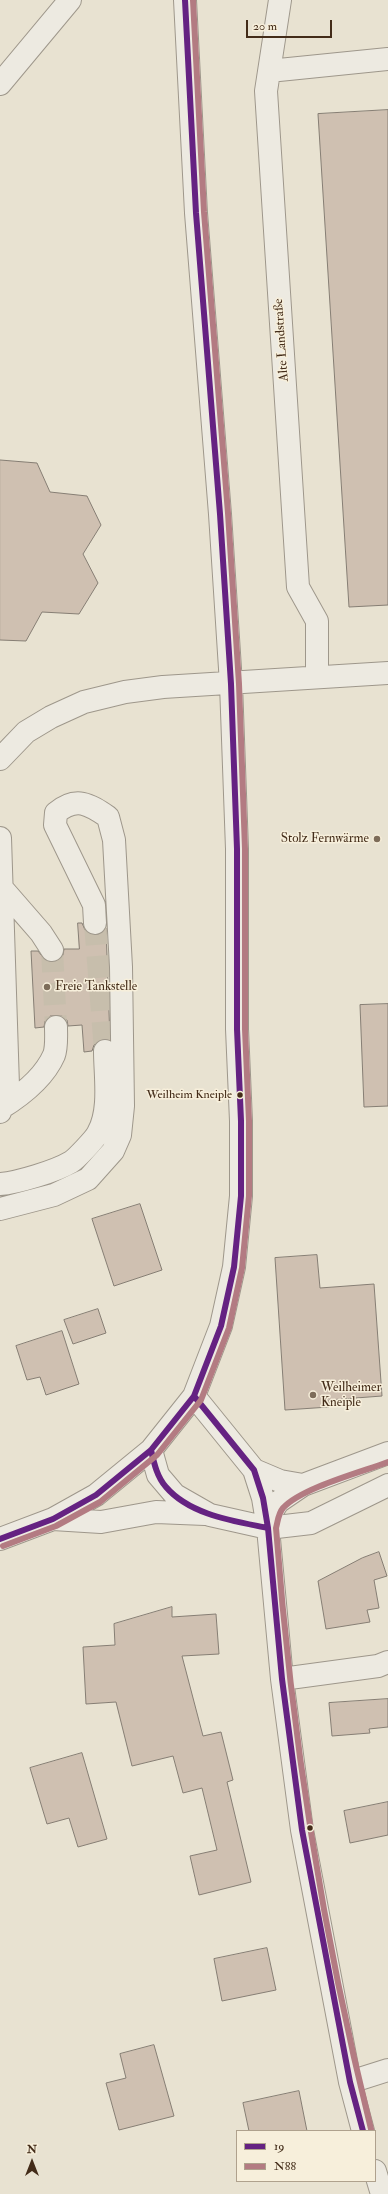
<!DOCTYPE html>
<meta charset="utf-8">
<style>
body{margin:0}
#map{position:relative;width:388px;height:2194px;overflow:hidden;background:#e8e2d1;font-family:"IM FELL Double Pica",serif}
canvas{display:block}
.legend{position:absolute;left:236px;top:2130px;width:140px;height:52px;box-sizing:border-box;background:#f7efdb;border:1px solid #afa18d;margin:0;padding:5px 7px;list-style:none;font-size:12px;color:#432c19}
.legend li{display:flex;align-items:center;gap:8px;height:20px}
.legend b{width:20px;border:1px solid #afa18d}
.north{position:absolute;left:12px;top:2142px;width:40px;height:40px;-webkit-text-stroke:3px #f7efdb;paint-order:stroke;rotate:0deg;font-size:11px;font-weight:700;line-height:16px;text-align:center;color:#432c19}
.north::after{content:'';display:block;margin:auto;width:14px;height:18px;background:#432c19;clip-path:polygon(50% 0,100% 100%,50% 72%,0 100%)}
.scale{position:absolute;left:246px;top:20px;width:86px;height:18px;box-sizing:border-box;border:2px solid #432c19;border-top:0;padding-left:5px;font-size:12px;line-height:14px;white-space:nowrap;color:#432c19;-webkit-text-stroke:3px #f7efdb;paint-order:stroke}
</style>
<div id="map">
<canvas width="388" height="2194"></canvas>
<ul class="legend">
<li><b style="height:5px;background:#652282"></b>19</li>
<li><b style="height:5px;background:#b37b82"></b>N88</li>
</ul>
<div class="north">N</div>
<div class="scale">20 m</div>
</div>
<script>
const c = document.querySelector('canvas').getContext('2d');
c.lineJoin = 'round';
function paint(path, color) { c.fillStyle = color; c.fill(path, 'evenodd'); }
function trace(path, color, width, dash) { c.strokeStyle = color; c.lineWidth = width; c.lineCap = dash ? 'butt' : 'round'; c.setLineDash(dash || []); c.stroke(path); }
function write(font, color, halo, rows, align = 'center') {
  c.font = font + ' "IM FELL Double Pica",serif'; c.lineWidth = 3; c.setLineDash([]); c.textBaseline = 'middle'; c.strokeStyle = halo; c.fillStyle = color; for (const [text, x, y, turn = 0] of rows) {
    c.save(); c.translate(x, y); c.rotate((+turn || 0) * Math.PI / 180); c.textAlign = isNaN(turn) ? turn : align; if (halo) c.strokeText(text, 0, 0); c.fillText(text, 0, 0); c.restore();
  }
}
const building = new Path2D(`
 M 388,110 L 388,605 L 349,607 L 318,114 Z
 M 0,460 L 37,463 L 50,492 L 87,496 L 101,525 L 83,554 L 98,583 L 79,614 L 42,612 L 26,641 L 0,640 Z
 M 78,923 L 82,923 L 85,930 L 95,935 L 102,933 L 106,928 L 110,1040 L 98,1041 L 94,1045 L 92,1051 L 84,1052 L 82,1025 L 68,1026 L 67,1020 L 62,1016 L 50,1016 L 45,1021 L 44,1027 L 35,1028 L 31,951 L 38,951 L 46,961 L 52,962 L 59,960 L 63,955 L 64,949 L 79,949 Z
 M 388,1004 L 388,1106 L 364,1107 L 360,1005 Z
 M 140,1204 L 162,1270 L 114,1286 L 92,1219 Z
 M 317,1255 L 320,1288 L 374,1284 L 382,1396 L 329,1400 L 329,1407 L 285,1410 L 275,1258 Z
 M 98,1309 L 106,1333 L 73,1344 L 64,1320 Z
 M 62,1331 L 79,1384 L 46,1395 L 40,1377 L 27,1380 L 16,1346 Z
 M 379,1552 L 387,1576 L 374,1580 L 379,1608 L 367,1610 L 370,1622 L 326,1629 L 318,1581 L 362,1558 Z
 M 172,1607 L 172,1617 L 216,1614 L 219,1654 L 182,1656 L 203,1736 L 221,1732 L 233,1780 L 227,1782 L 251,1882 L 199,1895 L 190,1856 L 217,1850 L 202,1788 L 183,1793 L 173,1756 L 132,1766 L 116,1702 L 86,1704 L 83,1647 L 115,1645 L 114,1624 Z
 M 388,1699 L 388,1727 L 369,1729 L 370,1733 L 332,1736 L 329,1703 Z
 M 82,1753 L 107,1839 L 78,1847 L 69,1818 L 47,1824 L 30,1768 Z
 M 388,1802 L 388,1835 L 350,1843 L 344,1811 Z
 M 267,1948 L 276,1990 L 222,2001 L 214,1959 Z
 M 154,2045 L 174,2116 L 119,2130 L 106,2083 L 126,2078 L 120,2054 Z
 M 299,2091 L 307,2131 L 249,2131 L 243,2103 Z`);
const minorTunnel = new Path2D(`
 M 95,923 L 105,1051
 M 52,950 L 56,1027`);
const minor = new Path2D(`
 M 280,0 L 266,91 L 298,587 L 317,621 L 317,677
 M 269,71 L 388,59
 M 0,84 L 70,0
 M 0,759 L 26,732 L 51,717 L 84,702 L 125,692 L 163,687 L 388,673
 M 0,838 L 8,1086 L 0,1112
 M 1,887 L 41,933 L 52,950
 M 1,1108 C 22,1095 44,1078 54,1055 C 57,1047 56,1035 56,1027
 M 0,1184 C 17,1183 56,1171 71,1162 C 76,1159 95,1139 98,1133 C 111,1110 105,1076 105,1051
 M 0,1209 L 54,1195 L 88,1179 L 113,1151 L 120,1135 L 123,1106 L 121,967 L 114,840 L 108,817 C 89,804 76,796 56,813 L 55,825 L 94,905 L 95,923
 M 194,1396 L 254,1470 L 263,1498 L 268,1528 L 282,1679 L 302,1830 L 350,2082 L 363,2131
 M 151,1450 L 158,1475 L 175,1495 L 210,1515 L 268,1528 L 311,1523 L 388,1485
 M 254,1470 L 280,1481 L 303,1485
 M 53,1519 L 101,1522 L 156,1512 L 205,1514
 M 268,1528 L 271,1513 L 278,1502 L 303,1485 L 388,1453
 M 0,1539 L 53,1519 L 96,1495 L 151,1450 L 194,1396 L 221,1326 L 234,1267 L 241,1196 L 241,1121 L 237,1029 L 237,849 L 231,684 L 220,514 L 196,213 L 185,0
 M 282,1679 L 378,1666 L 388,1662
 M 350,2082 L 388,2070
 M 375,2171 L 382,2194`);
const bus1 = new Path2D(`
 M 194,1396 L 254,1470 L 263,1498 L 268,1528 L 282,1679 L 302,1830 L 350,2082 L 363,2131
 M 151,1450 C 154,1463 157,1477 166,1487 C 190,1515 234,1521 268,1528
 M 0,1539 L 53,1519 L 96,1495 L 151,1450 L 194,1396 L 221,1326 L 234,1267 L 241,1196 L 241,1121 L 237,1029 L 237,849 L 231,684 L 220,514 L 196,213 L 185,0`);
const bus2 = new Path2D(`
 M 3,1546 L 56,1526 L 100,1502 L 157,1455 L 201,1400 L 229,1328 L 242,1268 L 249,1196 L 249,1121 L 245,1029 L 245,849 L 239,684 L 228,513 L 204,212 L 193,0
 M 371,2129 C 322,1932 291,1730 276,1528 C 278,1521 278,1514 283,1508 C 301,1488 361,1472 388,1462`);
const markers = [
 [377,839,4,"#7d6c59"],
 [47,987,4,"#7d6c59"],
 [240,1095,3.5,"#432c19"],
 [313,1395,4,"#7d6c59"],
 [310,1828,3.5,"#432c19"]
];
const busNames = [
 ["Weilheim Kneiple",232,1095]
];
const streetNames = [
 ["Alte Landstraße",282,340,-94]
];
const poiNames = [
 ["Stolz Fernwärme",369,839,"right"],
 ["Freie Tankstelle",55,987],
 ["Weilheimer",321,1388],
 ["Kneiple",321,1403]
];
paint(building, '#cfc0b1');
trace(building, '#867e74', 1);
trace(minorTunnel, '#c7beac', 22, [22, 11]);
trace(minor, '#9e978b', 24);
trace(minor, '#edeae1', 22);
trace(bus1, '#652282', 6);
trace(bus2, '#b37b82', 6);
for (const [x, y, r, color] of markers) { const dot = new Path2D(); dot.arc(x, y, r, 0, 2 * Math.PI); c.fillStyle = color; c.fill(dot); trace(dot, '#f7efdb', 1.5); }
write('12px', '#432c19', '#f7efdb', busNames, 'right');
write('13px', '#432c19', '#f7efdb', streetNames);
write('13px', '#432c19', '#f7efdb', poiNames, 'left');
</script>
